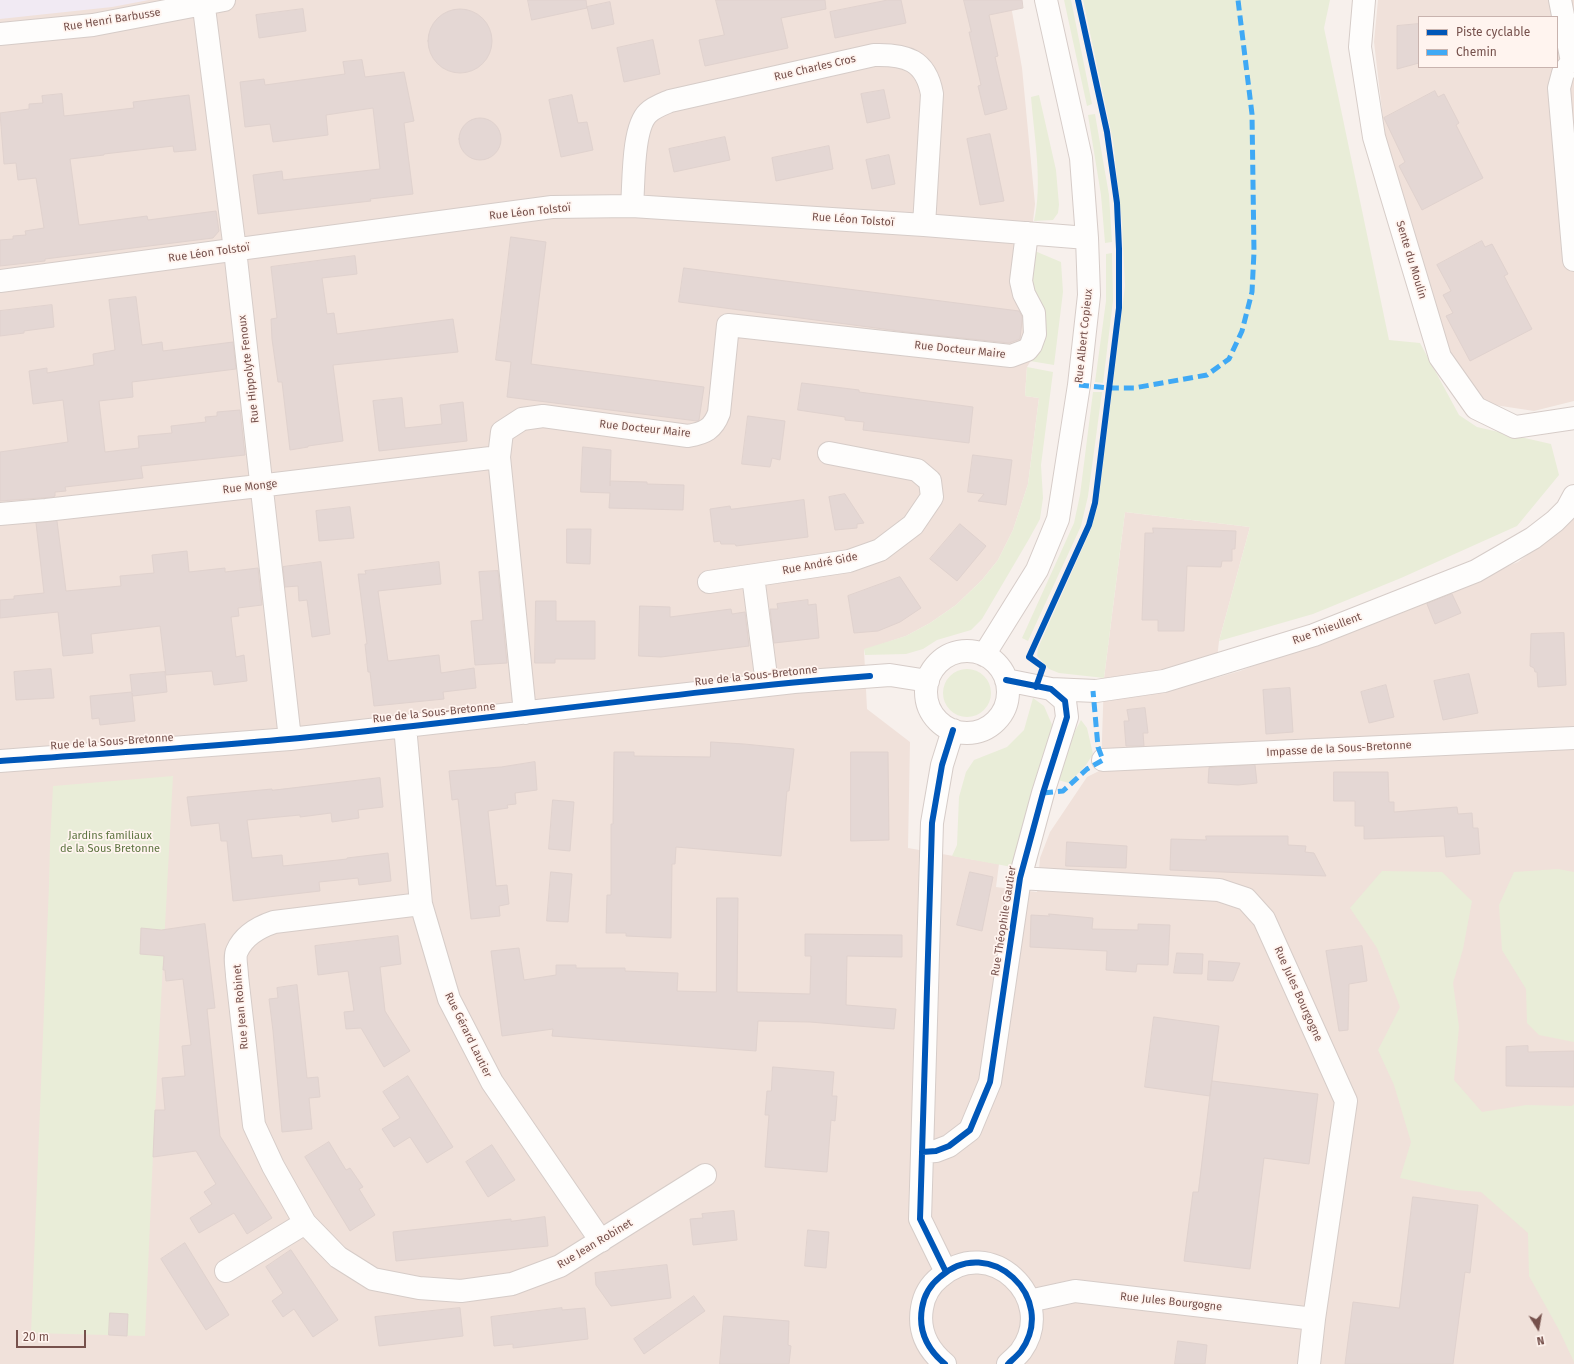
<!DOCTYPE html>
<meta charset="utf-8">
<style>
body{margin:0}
#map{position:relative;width:1574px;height:1364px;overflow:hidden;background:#f7f0ec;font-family:"Fira Sans",sans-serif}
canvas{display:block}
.legend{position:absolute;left:1418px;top:16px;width:140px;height:52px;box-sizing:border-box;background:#fff4ef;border:1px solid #c8b3ae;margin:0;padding:5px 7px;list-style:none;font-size:12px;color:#76514c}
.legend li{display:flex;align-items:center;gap:8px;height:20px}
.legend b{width:20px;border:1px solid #c8b3ae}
.north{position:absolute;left:1518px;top:1308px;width:40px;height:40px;-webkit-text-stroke:3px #fff4ef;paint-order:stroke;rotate:169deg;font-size:11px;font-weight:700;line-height:16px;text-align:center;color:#76514c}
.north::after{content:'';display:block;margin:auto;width:14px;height:18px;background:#76514c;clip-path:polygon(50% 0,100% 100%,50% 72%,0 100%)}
.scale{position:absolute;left:16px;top:1330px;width:70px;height:18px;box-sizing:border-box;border:2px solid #76514c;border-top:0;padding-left:5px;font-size:12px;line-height:14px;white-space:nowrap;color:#76514c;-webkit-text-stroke:3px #fff4ef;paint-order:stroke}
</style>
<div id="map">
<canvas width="1574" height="1364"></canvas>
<ul class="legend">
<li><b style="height:5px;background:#0057b8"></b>Piste cyclable</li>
<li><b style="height:5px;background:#3fa9f5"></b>Chemin</li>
</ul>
<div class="north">N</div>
<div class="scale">20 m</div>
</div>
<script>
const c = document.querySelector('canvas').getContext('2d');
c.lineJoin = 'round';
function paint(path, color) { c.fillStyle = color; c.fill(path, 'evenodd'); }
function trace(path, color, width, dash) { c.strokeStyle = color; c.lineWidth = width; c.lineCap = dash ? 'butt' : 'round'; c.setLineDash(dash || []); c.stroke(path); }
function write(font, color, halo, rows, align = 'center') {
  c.font = font + ' "Fira Sans",sans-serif'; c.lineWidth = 3.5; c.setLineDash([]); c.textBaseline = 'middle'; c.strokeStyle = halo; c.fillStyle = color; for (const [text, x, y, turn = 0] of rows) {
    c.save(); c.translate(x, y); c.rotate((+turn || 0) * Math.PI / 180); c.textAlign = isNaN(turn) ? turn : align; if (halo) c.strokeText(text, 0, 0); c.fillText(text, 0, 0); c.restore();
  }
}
const residential = new Path2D(`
 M 0,0 L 1010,0 L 1022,68 L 1035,204 L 1026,281 L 1038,349 L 1027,367 L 1025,396 L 1039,398 L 1028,484 L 1013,530 L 998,560 L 982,580 L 956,605 L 930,623 L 906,636 L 864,650 L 867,709 L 910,742 L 908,848 L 999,864 L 996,887 L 1037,892 L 1040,858 L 1050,832 L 1087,777 L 1101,770 L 1104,678 L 1125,512 L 1250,527 L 1219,641 L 1215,678 L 1240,671 L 1518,562 L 1571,521 L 1574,515 L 1574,1364 L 0,1364 Z
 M 1378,0 L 1574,0 L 1574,401 L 1534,411 L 1488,404 L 1451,356 L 1386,144 L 1374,42 ZM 1419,17 L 1557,17 L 1557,67 L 1419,67 Z`);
const education = new Path2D(`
 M 0,0 L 149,0 L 112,7 L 0,19 Z`);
const green = new Path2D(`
 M 1064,0 L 1071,0 L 1092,104 L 1087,106 Z
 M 1083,0 L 1330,0 L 1324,28 L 1389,340 L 1420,343 L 1459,415 L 1477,427 L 1551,444 L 1559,475 L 1517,526 L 1401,578 L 1313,614 L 1219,641 L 1250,527 L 1125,512 L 1104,678 L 1059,673 L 1049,669 L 1037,656 L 1038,648 L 1091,529 L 1098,505 L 1125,286 L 1122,222 L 1113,141 Z
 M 1039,95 L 1056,170 L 1059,205 L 1058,213 L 1053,220 L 1034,221 C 1043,184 1034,135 1031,97 Z
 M 1095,114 L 1109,195 L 1112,242 L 1105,243 L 1101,195 L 1088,115 Z
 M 1030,249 L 1061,262 L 1063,292 L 1054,365 L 1030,361 L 1038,349 L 1026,281 Z
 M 1112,253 L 1113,301 L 1103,383 L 1095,382 L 1106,301 L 1106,254 Z
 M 1027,367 L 1053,372 L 1041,465 L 1043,498 L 1040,519 L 1029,539 L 982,619 L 971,630 L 937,640 L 923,649 L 906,654 L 865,655 L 864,649 L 906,636 L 930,623 L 956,605 L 982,580 L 998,560 L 1013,530 L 1028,484 L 1039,398 L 1025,396 Z
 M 1093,392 L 1102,392 L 1088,496 L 1081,526 L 1028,641 L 1022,638 L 1074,523 L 1080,495 Z
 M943 693a24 24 0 1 1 48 0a24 24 0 1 1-48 0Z
 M 1033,698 L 1044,706 L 1053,727 L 1036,777 L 1012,867 L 952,856 L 957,845 L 959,797 L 966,772 L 974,760 L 1007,747 L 1024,730 Z
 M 1081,720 L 1087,728 L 1093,754 L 1086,765 L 1069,783 L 1058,780 L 1075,731 Z
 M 173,776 L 154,1132 L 145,1336 L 31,1333 L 49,885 L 50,844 L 53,786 Z
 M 1558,869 L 1574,872 L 1574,1042 L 1539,1035 L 1527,1023 L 1526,989 L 1502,950 L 1499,905 L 1514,872 Z
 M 1382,871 L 1442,872 L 1472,901 L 1463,949 L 1453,983 L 1459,1027 L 1454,1080 L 1482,1112 L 1526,1105 L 1572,1106 L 1574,1104 L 1574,1362 L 1559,1330 L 1529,1276 L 1528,1233 L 1481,1192 L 1456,1190 L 1400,1178 L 1411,1142 L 1394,1085 L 1378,1050 L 1400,1007 L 1377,948 L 1350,908 Z`);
const building = new Path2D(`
 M 528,0 L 586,0 L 587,8 L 532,20 Z
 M 716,0 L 825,0 L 826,9 L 781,18 L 788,48 L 705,66 L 699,40 L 724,35 Z
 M 888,0 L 901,0 L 906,23 L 835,38 L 830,12 Z
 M 964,0 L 1022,0 L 1023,8 L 989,15 L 998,56 L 995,57 L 1007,109 L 985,115 L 978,86 L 981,85 L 969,32 L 971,32 Z
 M 610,2 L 614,24 L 592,29 L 587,7 Z
 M 303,9 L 306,31 L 259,38 L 256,15 Z
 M428 41a32 32 0 1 1 64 0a32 32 0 1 1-64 0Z
 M 1419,24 L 1419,63 L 1397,69 L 1397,26 Z
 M 653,40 L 660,74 L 624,82 L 617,48 Z
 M 362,60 L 365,77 L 404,72 L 414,121 L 404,123 L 413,194 L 370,199 L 371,201 L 258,214 L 253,175 L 282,171 L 283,180 L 380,169 L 373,108 L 326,115 L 328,135 L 273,142 L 270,124 L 245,127 L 240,82 L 264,79 L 265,85 L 345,74 L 343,62 Z
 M 884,90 L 890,118 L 867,123 L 861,94 Z
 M 1435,91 L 1438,97 L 1444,94 L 1459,123 L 1456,125 L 1483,178 L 1422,210 L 1399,166 L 1405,162 L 1384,118 Z
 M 62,94 L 64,116 L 134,108 L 133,102 L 189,95 L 196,150 L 174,152 L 173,146 L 104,154 L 104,155 L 70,159 L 79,225 L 147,216 L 148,220 L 216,211 L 219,231 L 213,238 L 45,259 L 45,261 L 0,266 L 0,240 L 13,239 L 13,236 L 26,235 L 25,231 L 44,228 L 36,178 L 18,180 L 16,163 L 4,164 L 0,113 L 29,109 L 29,104 L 43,103 L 42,96 Z
 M 572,95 L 578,123 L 587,122 L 593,150 L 561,157 L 549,100 Z
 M459 139a21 21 0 1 1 42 0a21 21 0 1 1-42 0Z
 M 990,134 L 1004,201 L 980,205 L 967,139 Z
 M 725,137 L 730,160 L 674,172 L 669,149 Z
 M 829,146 L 833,169 L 776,181 L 772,158 Z
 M 889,155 L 895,184 L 872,189 L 866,160 Z
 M 511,237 L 546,242 L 531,364 L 704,387 L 699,420 L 697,421 L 507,397 L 511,362 L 496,360 Z
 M 1482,241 L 1485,247 L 1492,244 L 1508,274 L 1504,276 L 1532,329 L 1470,361 L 1446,316 L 1453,313 L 1443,295 L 1451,291 L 1437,265 Z
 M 355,256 L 357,274 L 322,278 L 327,314 L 334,313 L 337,334 L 453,319 L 458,352 L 333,365 L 343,441 L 308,446 L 308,447 L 290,450 L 282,382 L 278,382 L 272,339 L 271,319 L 277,318 L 271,267 Z
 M 684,268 L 1019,311 L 1022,316 L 1022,321 L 1020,339 L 1009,343 L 914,333 L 679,302 Z
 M 136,297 L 142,345 L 162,342 L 163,351 L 233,342 L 236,369 L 132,382 L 133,397 L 99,401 L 105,452 L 139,448 L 138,436 L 172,433 L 171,426 L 206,422 L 205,417 L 217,416 L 217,412 L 240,410 L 245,455 L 141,466 L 143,478 L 65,487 L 66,491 L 55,492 L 55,496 L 53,497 L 0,501 L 0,452 L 68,442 L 63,400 L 33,404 L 29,371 L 47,368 L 47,373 L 94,365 L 93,354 L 115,350 L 109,300 Z
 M 52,305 L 54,327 L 24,331 L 24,333 L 0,336 L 0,311 Z
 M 802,383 L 859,390 L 859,392 L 973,407 L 969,443 L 863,430 L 864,422 L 845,420 L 845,417 L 798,410 Z
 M 402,398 L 405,428 L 442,424 L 440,405 L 463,402 L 467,441 L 379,451 L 373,401 Z
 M 748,416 L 785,421 L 780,460 L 772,458 L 770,467 L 742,464 Z
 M 583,447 L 611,450 L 610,486 L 610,481 L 647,482 L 647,484 L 684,485 L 683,510 L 609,508 L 610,493 L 581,492 Z
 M 973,455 L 1012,460 L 1006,505 L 978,501 L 984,494 L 968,492 Z
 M 845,494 L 864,523 L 857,524 L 857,528 L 835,530 L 829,497 Z
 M 804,500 L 808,537 L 736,546 L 735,544 L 721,544 L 720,541 L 714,542 L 710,509 L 730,506 L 731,509 Z
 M 350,507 L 354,538 L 319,541 L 316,511 Z
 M 57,521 L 66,591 L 121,586 L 120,576 L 154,573 L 152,555 L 187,551 L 189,572 L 225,568 L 225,572 L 258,568 L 262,605 L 238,608 L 239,616 L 231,617 L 236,657 L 244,655 L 247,681 L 214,685 L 212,671 L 166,675 L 160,626 L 91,634 L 93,653 L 63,656 L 58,612 L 0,618 L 0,600 L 14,599 L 14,596 L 44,593 L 36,523 Z
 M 960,524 L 986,546 L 957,581 L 930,559 Z
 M 1153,528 L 1236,531 L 1235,549 L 1232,549 L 1232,561 L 1222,561 L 1221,567 L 1187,566 L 1184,631 L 1158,631 L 1158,620 L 1142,620 L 1145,533 L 1153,533 Z
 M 567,529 L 591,529 L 590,564 L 567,563 Z
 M 321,562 L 330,634 L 312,637 L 307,600 L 299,601 L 298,586 L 285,587 L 283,567 Z
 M 439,562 L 441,584 L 378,591 L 388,661 L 439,655 L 441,673 L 474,668 L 476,688 L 443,692 L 444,699 L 374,706 L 370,672 L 368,672 L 365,644 L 367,644 L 358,574 L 366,574 L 365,571 Z
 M 498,571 L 507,663 L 475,665 L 471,621 L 483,620 L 479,572 Z
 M 900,577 L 921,608 L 900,622 L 878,631 L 854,633 L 848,596 Z
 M 1452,594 L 1461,613 L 1435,624 L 1427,604 Z
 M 808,600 L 808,605 L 816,604 L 819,638 L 774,643 L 770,609 L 778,609 L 777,604 Z
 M 536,601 L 556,601 L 556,621 L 595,621 L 595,659 L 555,659 L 555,663 L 535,663 Z
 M 640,606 L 670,607 L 670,617 L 731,609 L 732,614 L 745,612 L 749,646 L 661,657 L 639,656 Z
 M 1564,633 L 1566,685 L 1538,687 L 1537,672 L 1535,672 L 1534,668 L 1530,666 L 1531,634 Z
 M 51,669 L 54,698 L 16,700 L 14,672 Z
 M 165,672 L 167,692 L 133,696 L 132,693 L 135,721 L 100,725 L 99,718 L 92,719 L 90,696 L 132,692 L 130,675 Z
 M 1469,674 L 1478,713 L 1443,720 L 1434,681 Z
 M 1386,685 L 1394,717 L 1369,723 L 1361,692 Z
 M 1290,688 L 1293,732 L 1266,734 L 1263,690 Z
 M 1145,708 L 1148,733 L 1143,733 L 1144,746 L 1126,746 L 1124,721 L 1129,721 L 1127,710 Z
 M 711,742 L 744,744 L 794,749 L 789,791 L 787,791 L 781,856 L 676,847 L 675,864 L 672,864 L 671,938 L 626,936 L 626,933 L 606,933 L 607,895 L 611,895 L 611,824 L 613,824 L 614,752 L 634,752 L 634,756 L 710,757 Z
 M 851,752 L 888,752 L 889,840 L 851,841 Z
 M 535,762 L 537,790 L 515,793 L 516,804 L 507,805 L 508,808 L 488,811 L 496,886 L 507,885 L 509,904 L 499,906 L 500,916 L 471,919 L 458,799 L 452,800 L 449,771 L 501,767 Z
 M 1255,765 L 1257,783 L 1238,785 L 1208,783 L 1209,768 Z
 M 1334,772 L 1388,772 L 1389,802 L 1394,802 L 1394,812 L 1457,807 L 1458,814 L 1472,813 L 1473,828 L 1478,828 L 1480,854 L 1446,857 L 1444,836 L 1364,839 L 1364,826 L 1355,826 L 1355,801 L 1334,801 Z
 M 380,778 L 383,807 L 358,810 L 359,818 L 332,822 L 331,813 L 300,817 L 300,815 L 247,820 L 252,858 L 282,855 L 283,866 L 347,859 L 347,858 L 388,853 L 391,881 L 359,885 L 358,878 L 319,882 L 320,891 L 233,901 L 227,841 L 221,841 L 219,823 L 191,826 L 187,797 L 272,789 L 272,790 Z
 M 553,800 L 574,802 L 570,851 L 549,849 Z
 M 1206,836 L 1288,836 L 1288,845 L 1306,846 L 1305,852 L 1314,853 L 1326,876 L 1170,870 L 1171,839 L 1206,840 Z
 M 1067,842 L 1127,846 L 1126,868 L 1066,866 Z
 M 551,872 L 572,874 L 568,922 L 547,921 Z
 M 970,872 L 993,877 L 982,931 L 957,925 Z
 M 717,898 L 738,898 L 737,992 L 810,994 L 811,956 L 805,956 L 805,934 L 902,935 L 902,957 L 847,956 L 846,1005 L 896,1009 L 894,1029 L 810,1022 L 758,1021 L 756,1051 L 552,1036 L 553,1029 L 502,1036 L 491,951 L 519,948 L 524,980 L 556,975 L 556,965 L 576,965 L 576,968 L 625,968 L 625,971 L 678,973 L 677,991 L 716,992 Z
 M 1049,914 L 1093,918 L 1092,929 L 1138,930 L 1138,924 L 1170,925 L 1168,965 L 1137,964 L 1136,972 L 1106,970 L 1107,951 L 1030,947 L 1031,915 L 1049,916 Z
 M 205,924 L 215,1008 L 207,1009 L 220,1136 L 272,1218 L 247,1234 L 234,1213 L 199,1233 L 190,1218 L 212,1204 L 204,1192 L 216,1184 L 196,1151 L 153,1157 L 155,1110 L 165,1110 L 162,1078 L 185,1076 L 182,1046 L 191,1045 L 183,979 L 166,981 L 165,970 L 163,970 L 164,956 L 140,954 L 141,928 L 161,930 Z
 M 398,936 L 401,964 L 380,967 L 385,1011 L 410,1051 L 384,1067 L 361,1028 L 346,1029 L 344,1012 L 354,1011 L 348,971 L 318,975 L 315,946 Z
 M 1362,946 L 1367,981 L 1349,984 L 1348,1030 L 1339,1031 L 1326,951 Z
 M 1177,953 L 1203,954 L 1202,974 L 1174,973 Z
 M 1209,961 L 1240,963 L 1233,981 L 1208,980 Z
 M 297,985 L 307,1078 L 318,1077 L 320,1097 L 309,1098 L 312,1129 L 282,1132 L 273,1031 L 269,999 L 278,998 L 277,988 Z
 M 1154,1017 L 1219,1026 L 1210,1096 L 1145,1087 Z
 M 1528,1046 L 1528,1052 L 1574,1051 L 1574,1087 L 1506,1086 L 1506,1047 Z
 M 773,1067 L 834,1072 L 832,1096 L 837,1096 L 835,1121 L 831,1120 L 827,1172 L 765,1167 L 769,1115 L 765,1115 L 767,1091 L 771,1091 Z
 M 408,1076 L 453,1147 L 427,1163 L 410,1137 L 394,1147 L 382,1129 L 400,1118 L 383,1092 Z
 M 1212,1081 L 1318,1094 L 1309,1164 L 1264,1158 L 1250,1269 L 1184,1261 L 1193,1192 L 1198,1192 Z
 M 329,1142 L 346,1170 L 350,1168 L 363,1187 L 359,1189 L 375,1215 L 350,1231 L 305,1157 Z
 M 492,1145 L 515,1180 L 488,1197 L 466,1162 Z
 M 1413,1197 L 1478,1205 L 1470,1273 L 1465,1272 L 1453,1364 L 1345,1364 L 1353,1302 L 1399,1308 Z
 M 734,1211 L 737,1240 L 693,1245 L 690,1219 L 703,1218 L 702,1214 Z
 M 545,1217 L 548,1246 L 396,1261 L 393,1232 L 511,1219 L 511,1221 Z
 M 808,1230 L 829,1232 L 826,1268 L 805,1266 Z
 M 185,1243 L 229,1315 L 206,1330 L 161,1259 Z
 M 291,1250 L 338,1320 L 313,1337 L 294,1309 L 283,1317 L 272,1301 L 283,1293 L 266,1267 Z
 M 667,1265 L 671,1298 L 611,1306 L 596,1285 L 595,1273 Z
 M 694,1296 L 705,1311 L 644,1354 L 634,1339 Z
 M 460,1308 L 463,1336 L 379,1346 L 375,1317 Z
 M 562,1308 L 562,1310 L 585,1308 L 588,1339 L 513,1348 L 513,1344 L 494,1346 L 491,1317 Z
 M 110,1313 L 128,1314 L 127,1336 L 109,1335 Z
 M 724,1316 L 789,1321 L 788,1345 L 791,1346 L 789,1364 L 720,1364 Z
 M 1178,1341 L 1207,1345 L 1205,1364 L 1175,1364 Z`);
const minor = new Path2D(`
 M 203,0 L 235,250 L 290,739
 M 1364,0 L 1360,47 L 1374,137 L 1440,357 L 1476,408 L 1515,427 L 1574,418
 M 1560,0 L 1572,62
 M 0,34 L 93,25 L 224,0
 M 1574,61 L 1572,62 L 1563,73 L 1559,88 L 1574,260
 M 632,206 C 634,184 632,128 648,113 C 654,107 663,104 670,101 L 874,55 C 906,54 926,60 932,94 L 924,225
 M 0,281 L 552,207 L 632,206 L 924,225 L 1087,238
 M 0,514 L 46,510 L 250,487 L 499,457
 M 753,576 L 767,684
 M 709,582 L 849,561 L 880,550 L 913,525 L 932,497 L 930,481 L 917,470 L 829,453
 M926 692a41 41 0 1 1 82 0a41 41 0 1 1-82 0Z
 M 984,655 L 1037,570 L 1058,519 L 1079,385 L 1089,295 L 1087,238 L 1081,158 L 1046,0
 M 1051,689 L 1096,691 L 1164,681 L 1314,635 L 1476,571 L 1533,538 L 1555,521 L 1567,509 L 1574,496
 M 525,713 L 499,457 L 502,432 L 522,419 L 543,416 L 688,436 C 705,433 713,429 719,413 L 728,325 L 1011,356 L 1027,350 L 1031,345 L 1035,334 L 1034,313 L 1024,294 L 1021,281 L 1027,233
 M 405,726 L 421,904 L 449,999 L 492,1082 L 601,1241
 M 1103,760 L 1574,738
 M 0,761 L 290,739 L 794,682 L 890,675 L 928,681
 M 1020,878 L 1219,890 L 1246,899 L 1264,919 L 1346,1101 L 1314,1319 L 1309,1364
 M 421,904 L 274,922 C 259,927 244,935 237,951 C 234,957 237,969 237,976 L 254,1125 L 273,1166 L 305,1223 L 338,1257 L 373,1279 L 419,1288 L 461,1291 L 512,1284 L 560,1266 L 705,1175
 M 922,1152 L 936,1151 L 949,1146 L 970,1130 L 990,1082 L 1020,878 L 1043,793 L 1067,717 L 1065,701 L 1051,689 L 1006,680
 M 226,1271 L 305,1223
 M 946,1272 L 920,1219 L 932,823 L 942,765 L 953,730
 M 1029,1301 L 1075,1291 L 1314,1319
 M 945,1364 C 927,1349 918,1331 922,1308 C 924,1295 930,1285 940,1277 C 989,1233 1059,1298 1021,1351 C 1017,1356 1012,1360 1008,1364`);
const quiet = new Path2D(`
 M 1079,385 L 1109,388 L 1134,388 L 1207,375 L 1229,359 L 1242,331 L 1252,292 L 1254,252 L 1252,114 L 1238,0
 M 1043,793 L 1063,791 L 1087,769 L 1103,760 L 1098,747 L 1093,691`);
const cycleway = new Path2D(`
 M 1036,687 L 1043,667 L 1029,657 L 1089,525 L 1095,503 L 1119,308 L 1119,249 L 1117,203 L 1107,132 L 1078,0
 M 0,761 C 96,754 193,748 289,739 C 483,721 676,691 870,676
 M 922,1152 L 936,1151 L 949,1146 L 970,1130 L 990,1082 L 1020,878 L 1043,793 L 1067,717 L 1065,701 L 1051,689 L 1006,680
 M 946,1272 L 920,1219 L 932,823 L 942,765 L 953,730
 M 945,1364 C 927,1349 918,1331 922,1308 C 924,1295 930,1285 940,1277 C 989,1233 1059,1298 1021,1351 C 1017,1356 1012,1360 1008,1364`);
const streetNames = [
 ["Rue Henri Barbusse",112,20,-9],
 ["Rue Charles Cros",815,68,-13],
 ["Rue Léon Tolstoï",530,212,-6],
 ["Rue Léon Tolstoï",853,220,4],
 ["Rue Léon Tolstoï",209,253,-8],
 ["Sente du Moulin",1411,260,73],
 ["Rue Albert Copieux",1084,336,-84],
 ["Rue Docteur Maire",960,350,6],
 ["Rue Hippolyte Fenoux",249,369,-97],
 ["Rue Docteur Maire",645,429,6],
 ["Rue Monge",250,487,-7],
 ["Rue André Gide",820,564,-11],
 ["Rue Thieullent",1327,629,-20],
 ["Rue de la Sous-Bretonne",756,676,-6],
 ["Rue de la Sous-Bretonne",434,713,-6],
 ["Rue de la Sous-Bretonne",112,742,-4],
 ["Impasse de la Sous-Bretonne",1339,749,-3],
 ["Rue Théophile Gautier",1004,921,-81],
 ["Rue Jules Bourgogne",1298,994,66],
 ["Rue Jean Robinet",241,1007,-95],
 ["Rue Gérard Lautier",468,1035,64],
 ["Rue Jean Robinet",595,1244,-31],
 ["Rue Jules Bourgogne",1171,1302,6]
];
const parkNames = [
 ["Jardins familiaux",110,836],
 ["de la Sous Bretonne",110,849]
];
paint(residential, '#f0e1da');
paint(education, '#f1eaf3');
paint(green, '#e9edd8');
paint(building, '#e4d7d4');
trace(building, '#e0d2ce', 1);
trace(minor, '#d6ccc8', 24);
trace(minor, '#fefdfc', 22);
trace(quiet, '#3fa9f5', 5, [10, 5]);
trace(cycleway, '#0057b8', 6);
write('11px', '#76514c', '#fff4ef', streetNames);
write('11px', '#5e7541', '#fff4ef', parkNames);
</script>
